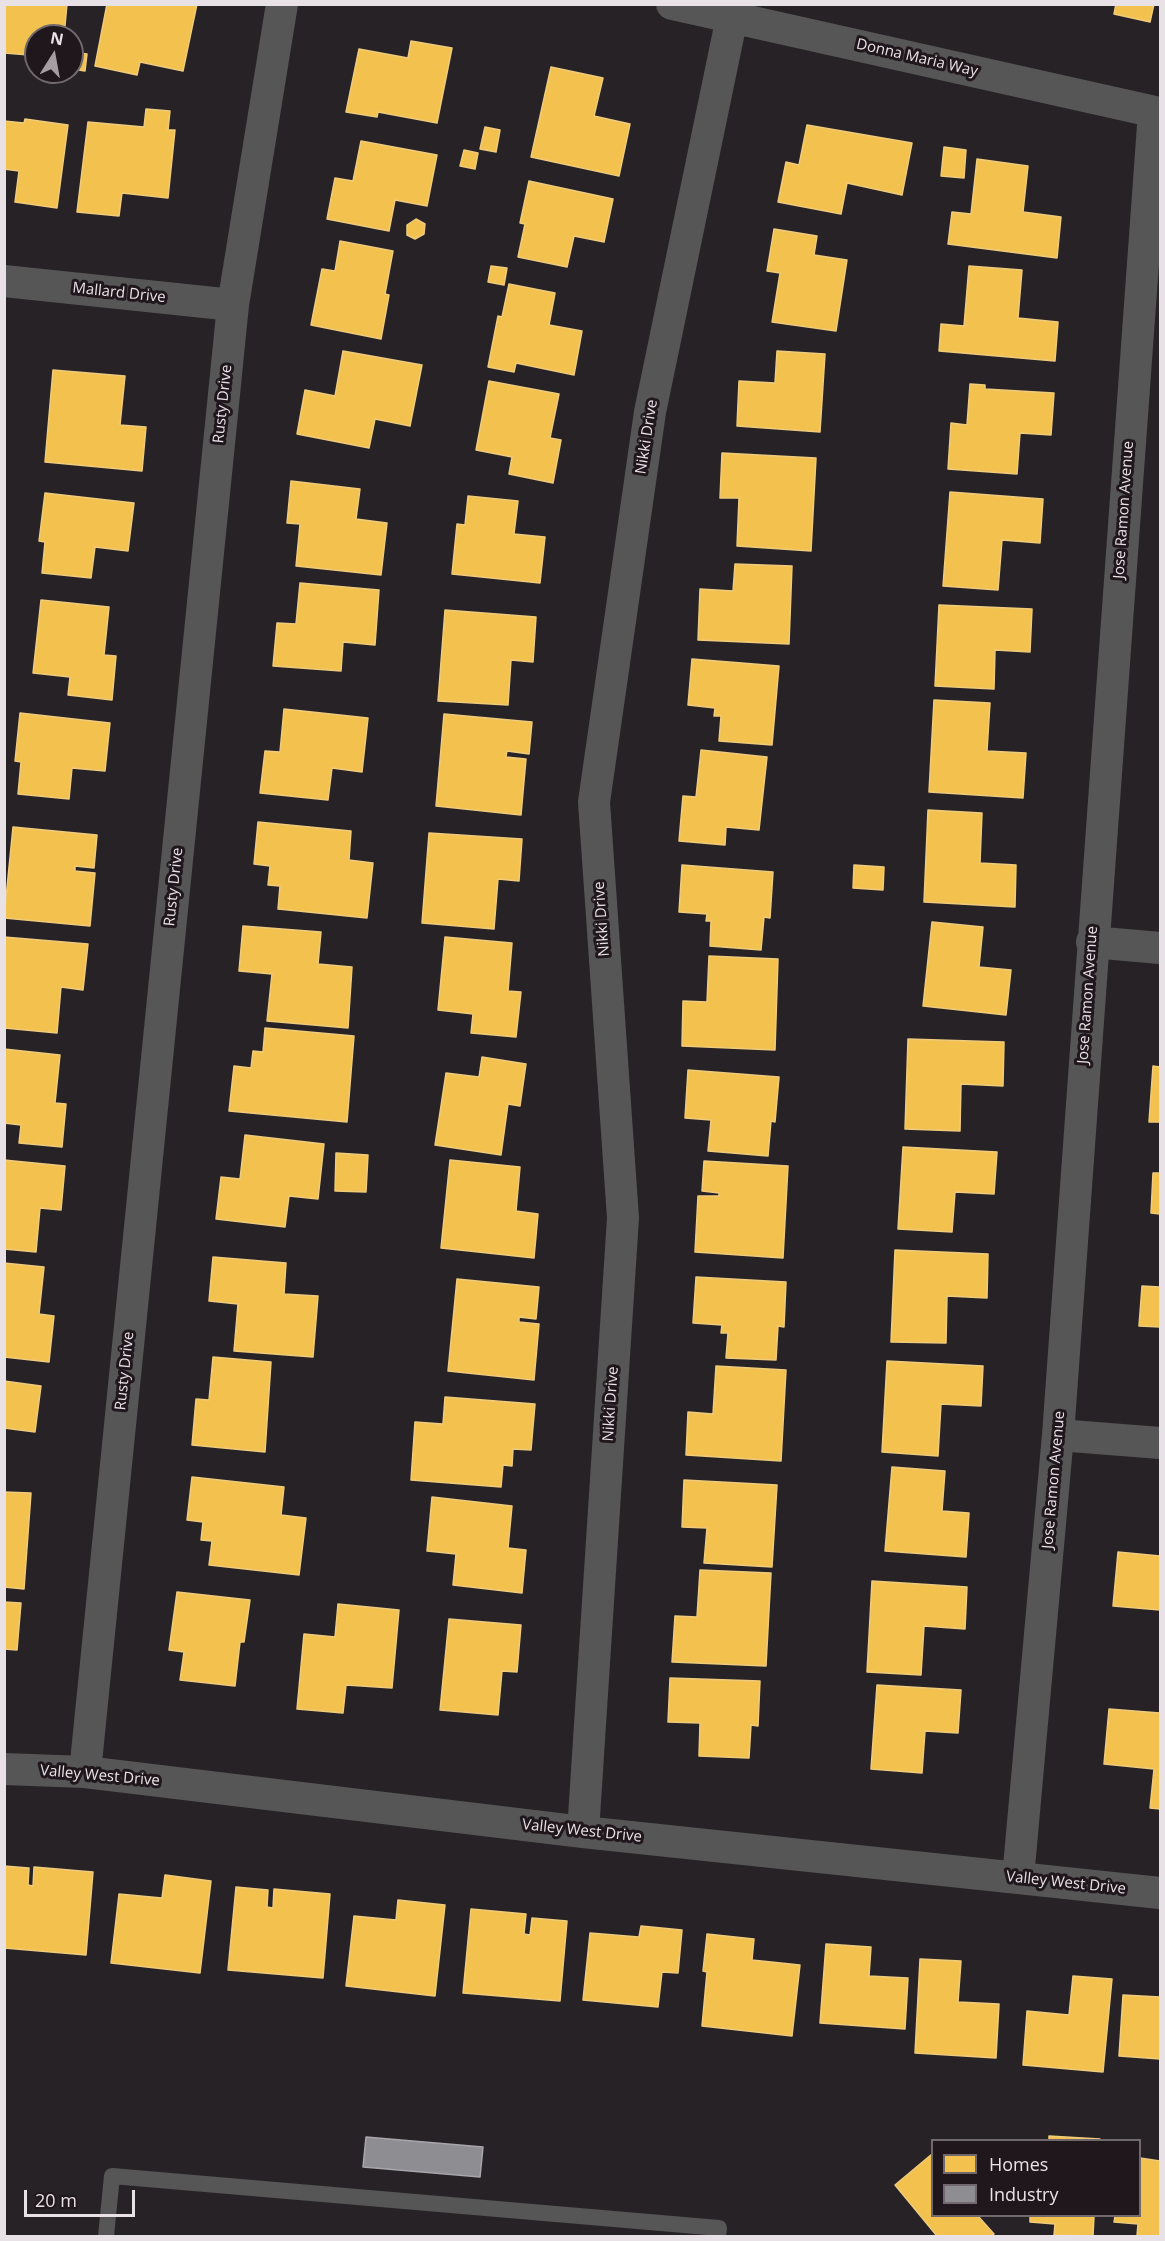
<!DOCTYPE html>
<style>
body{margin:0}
#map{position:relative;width:1165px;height:2241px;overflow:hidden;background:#272225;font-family:"Open Sans",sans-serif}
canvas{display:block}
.frame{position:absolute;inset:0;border:6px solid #e8e1e5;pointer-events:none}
.legend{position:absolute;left:931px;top:2139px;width:210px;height:78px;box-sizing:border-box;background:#20171c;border:2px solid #70686c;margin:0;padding:8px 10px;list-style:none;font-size:18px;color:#e8e1e5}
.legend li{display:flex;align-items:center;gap:12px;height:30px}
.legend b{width:30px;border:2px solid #70686c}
.north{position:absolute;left:24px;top:24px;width:60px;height:60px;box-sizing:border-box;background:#20171c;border:2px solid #70686c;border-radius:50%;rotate:11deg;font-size:16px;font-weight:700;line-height:24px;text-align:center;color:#e8e1e5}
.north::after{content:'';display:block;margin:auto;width:21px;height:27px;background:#a49ea2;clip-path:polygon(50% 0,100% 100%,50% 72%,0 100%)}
.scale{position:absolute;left:24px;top:2190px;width:111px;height:27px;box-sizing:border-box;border:3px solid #e8e1e5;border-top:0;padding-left:8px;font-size:18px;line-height:21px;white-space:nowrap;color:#e8e1e5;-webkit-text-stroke:4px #20171c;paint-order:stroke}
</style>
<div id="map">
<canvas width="1165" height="2241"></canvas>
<div class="frame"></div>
<ul class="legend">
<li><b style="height:16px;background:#f2c14e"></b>Homes</li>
<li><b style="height:16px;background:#8d8d92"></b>Industry</li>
</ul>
<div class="north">N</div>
<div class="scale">20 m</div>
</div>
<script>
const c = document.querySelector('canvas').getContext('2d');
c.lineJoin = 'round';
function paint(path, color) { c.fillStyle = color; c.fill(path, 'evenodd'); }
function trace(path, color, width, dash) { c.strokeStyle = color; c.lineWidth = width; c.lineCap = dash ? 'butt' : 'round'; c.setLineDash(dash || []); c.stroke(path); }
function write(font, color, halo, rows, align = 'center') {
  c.font = font + ' "Open Sans",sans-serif'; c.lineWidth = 6; c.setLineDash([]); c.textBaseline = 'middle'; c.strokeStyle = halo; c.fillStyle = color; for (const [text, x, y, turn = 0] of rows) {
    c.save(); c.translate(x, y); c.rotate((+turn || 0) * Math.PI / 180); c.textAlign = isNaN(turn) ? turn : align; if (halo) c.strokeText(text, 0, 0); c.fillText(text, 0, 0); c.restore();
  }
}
const homes = new Path2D(`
 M 4,4 L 67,4 L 64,36 L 31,36 L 29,55 L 4,53 Z
 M 107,4 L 197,4 L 183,71 L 140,62 L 137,75 L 95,66 Z
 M 1116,4 L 1154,4 L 1150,22 L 1114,14 Z
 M 411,41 L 452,48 L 437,123 L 378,112 L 377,117 L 346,112 L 359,49 L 408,58 Z
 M 73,52 L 87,54 L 85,71 L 72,69 Z
 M 551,67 L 603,78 L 594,116 L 630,124 L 619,176 L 531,157 Z
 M 146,109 L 170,111 L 168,130 L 175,130 L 168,198 L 122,193 L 119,216 L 77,212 L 88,122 L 144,127 Z
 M 25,119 L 68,125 L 57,208 L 15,202 L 19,171 L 4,169 L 4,121 L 24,123 Z
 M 807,125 L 912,143 L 902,195 L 847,183 L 841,214 L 778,202 L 786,162 L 799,165 Z
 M 485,127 L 500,130 L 496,152 L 480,149 Z
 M 361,141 L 437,155 L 427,206 L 395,200 L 389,231 L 327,219 L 335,178 L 353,181 Z
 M 944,147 L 966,150 L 964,178 L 941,176 Z
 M 464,150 L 478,153 L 475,169 L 460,166 Z
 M 977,159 L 1028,166 L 1023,212 L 1061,217 L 1057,258 L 948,244 L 952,212 L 971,214 Z
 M 529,181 L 613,199 L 604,242 L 574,236 L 567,267 L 518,257 L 525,224 L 520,223 Z
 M 416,219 L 425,224 L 424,234 L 415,239 L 407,235 L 407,225 Z
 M 774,229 L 817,236 L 814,255 L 847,260 L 836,331 L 772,322 L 780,273 L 767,271 Z
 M 340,241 L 393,251 L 385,294 L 389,295 L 381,339 L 311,325 L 322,269 L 335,271 Z
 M 491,266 L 507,268 L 504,285 L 488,282 Z
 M 969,266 L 1022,270 L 1018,318 L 1058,322 L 1055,361 L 939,351 L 941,324 L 964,326 Z
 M 509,284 L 555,293 L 549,325 L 582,331 L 574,375 L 516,363 L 514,372 L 488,367 L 498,316 L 502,317 Z
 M 343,351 L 422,365 L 410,426 L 375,419 L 369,448 L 297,434 L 305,390 L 335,396 Z
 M 777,351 L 825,354 L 820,432 L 737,426 L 739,381 L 775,383 Z
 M 53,370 L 125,376 L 120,425 L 146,427 L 142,471 L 45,462 Z
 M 489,381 L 559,394 L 550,438 L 561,440 L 553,483 L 509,474 L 512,457 L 476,450 Z
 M 970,384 L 985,385 L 985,389 L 1054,393 L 1051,435 L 1020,433 L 1017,474 L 948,469 L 951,423 L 967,425 Z
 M 722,453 L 816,458 L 811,551 L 737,546 L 739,498 L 720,498 Z
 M 291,481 L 360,489 L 356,519 L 387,523 L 381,575 L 296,566 L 300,524 L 287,523 Z
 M 950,492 L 1043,499 L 1040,543 L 1002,540 L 998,590 L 943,586 Z
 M 45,493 L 134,503 L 128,551 L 95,547 L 91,578 L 42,573 L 45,542 L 39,541 Z
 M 468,496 L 518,501 L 514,534 L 545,537 L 540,583 L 452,574 L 457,524 L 465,525 Z
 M 735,564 L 792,566 L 789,644 L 698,640 L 700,589 L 733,591 Z
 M 300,583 L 379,590 L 375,645 L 343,642 L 341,671 L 273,666 L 277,623 L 296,624 Z
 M 41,600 L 109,607 L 104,655 L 116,656 L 112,700 L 68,695 L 70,677 L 33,673 Z
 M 939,605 L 1032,609 L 1030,652 L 995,650 L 994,689 L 935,686 Z
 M 445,610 L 536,617 L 533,662 L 511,660 L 508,705 L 438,701 Z
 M 692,659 L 779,666 L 772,745 L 719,741 L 721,716 L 714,716 L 715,708 L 688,705 Z
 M 934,700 L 990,703 L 987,751 L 1026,753 L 1023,798 L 929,792 Z
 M 284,709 L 368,718 L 362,772 L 332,768 L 328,800 L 260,793 L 265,751 L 280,752 Z
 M 20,713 L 110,723 L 105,771 L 72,768 L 69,799 L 18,794 L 21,762 L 15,761 Z
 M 444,714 L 532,722 L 529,754 L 507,751 L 506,757 L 526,759 L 521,815 L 436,806 Z
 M 701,750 L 767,757 L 759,830 L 726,827 L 725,845 L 679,841 L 683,796 L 696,797 Z
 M 928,810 L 982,813 L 980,863 L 1016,865 L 1015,907 L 924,902 Z
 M 258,822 L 351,831 L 349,860 L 373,863 L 367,918 L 278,909 L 280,886 L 268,885 L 270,866 L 254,864 Z
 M 13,827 L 97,835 L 94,868 L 75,866 L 75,871 L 95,873 L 90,926 L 4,918 Z
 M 429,833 L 522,839 L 519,881 L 498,879 L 494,929 L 422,923 Z
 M 682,865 L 773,872 L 770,918 L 764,917 L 761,950 L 710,946 L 711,921 L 706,921 L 707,914 L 679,912 Z
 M 854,865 L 884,867 L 883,890 L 853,888 Z
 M 932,922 L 983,927 L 979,967 L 1011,970 L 1006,1015 L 923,1006 Z
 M 243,926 L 321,932 L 318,964 L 352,967 L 348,1028 L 267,1021 L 272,974 L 239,971 Z
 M 4,937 L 88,944 L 83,990 L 61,987 L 57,1033 L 4,1028 Z
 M 445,937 L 512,943 L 508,991 L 521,992 L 516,1037 L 471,1033 L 473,1014 L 438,1010 Z
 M 709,956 L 778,959 L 775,1050 L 682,1046 L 683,1001 L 707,1002 Z
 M 265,1028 L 354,1036 L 347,1122 L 229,1111 L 234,1066 L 251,1068 L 253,1051 L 263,1052 Z
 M 908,1039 L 1004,1042 L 1003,1086 L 961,1084 L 960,1131 L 905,1129 Z
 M 4,1049 L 60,1055 L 55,1103 L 66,1104 L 62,1147 L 19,1143 L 21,1125 L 4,1123 Z
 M 482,1057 L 526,1064 L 520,1106 L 508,1104 L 501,1155 L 435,1145 L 446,1073 L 479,1077 Z
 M 1153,1066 L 1160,1067 L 1160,1122 L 1149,1122 Z
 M 688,1070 L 779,1077 L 775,1122 L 771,1121 L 768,1156 L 708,1151 L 711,1120 L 685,1118 Z
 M 245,1135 L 324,1144 L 318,1199 L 289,1196 L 285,1227 L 216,1219 L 221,1177 L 240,1179 Z
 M 903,1147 L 997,1152 L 994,1194 L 955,1192 L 952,1232 L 898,1229 Z
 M 336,1153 L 368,1155 L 366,1192 L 335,1191 Z
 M 4,1160 L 65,1166 L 61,1210 L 40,1208 L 36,1252 L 4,1249 Z
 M 450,1160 L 520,1167 L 516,1211 L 538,1214 L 534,1258 L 441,1248 Z
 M 704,1161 L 788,1166 L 783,1258 L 695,1252 L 698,1196 L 719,1196 L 719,1193 L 702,1191 Z
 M 1153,1173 L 1160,1173 L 1160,1214 L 1151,1213 Z
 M 895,1250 L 988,1254 L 987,1298 L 947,1296 L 946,1343 L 891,1342 Z
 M 213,1257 L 286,1263 L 284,1294 L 318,1296 L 313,1357 L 234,1351 L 238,1304 L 209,1301 Z
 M 4,1263 L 44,1267 L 39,1314 L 54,1316 L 49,1362 L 4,1357 Z
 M 696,1277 L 786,1282 L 784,1327 L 778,1326 L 776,1360 L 726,1358 L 728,1333 L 721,1333 L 722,1325 L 693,1323 Z
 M 457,1279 L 539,1287 L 536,1319 L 519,1317 L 519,1322 L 539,1324 L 534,1380 L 448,1371 Z
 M 1142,1286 L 1160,1287 L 1160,1327 L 1139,1326 Z
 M 213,1357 L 271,1362 L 265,1452 L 192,1445 L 196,1399 L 209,1400 Z
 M 887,1361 L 983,1366 L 981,1406 L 941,1404 L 938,1456 L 882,1452 Z
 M 716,1366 L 786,1370 L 781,1461 L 686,1455 L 688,1412 L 713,1414 Z
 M 4,1381 L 41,1386 L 35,1432 L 4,1428 Z
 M 445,1397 L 535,1404 L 531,1450 L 513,1449 L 512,1466 L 503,1465 L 501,1487 L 411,1480 L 415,1422 L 443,1424 Z
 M 892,1467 L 945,1471 L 942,1511 L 969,1513 L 966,1557 L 885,1551 Z
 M 192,1477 L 284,1487 L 281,1515 L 306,1518 L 299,1575 L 209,1565 L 212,1541 L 201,1540 L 203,1522 L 187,1520 Z
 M 684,1480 L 777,1485 L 772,1567 L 704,1563 L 707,1528 L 682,1527 Z
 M 4,1492 L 31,1493 L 24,1589 L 4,1587 Z
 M 432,1497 L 512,1506 L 508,1548 L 526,1550 L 522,1593 L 453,1585 L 456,1554 L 427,1551 Z
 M 1118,1552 L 1160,1556 L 1160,1610 L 1113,1606 Z
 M 700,1570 L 771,1573 L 766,1666 L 672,1662 L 675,1616 L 697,1617 Z
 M 872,1581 L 967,1587 L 965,1629 L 924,1626 L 921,1675 L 867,1672 Z
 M 177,1592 L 250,1600 L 244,1642 L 240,1642 L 235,1686 L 180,1680 L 184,1652 L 169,1650 Z
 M 4,1602 L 21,1603 L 17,1650 L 4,1649 Z
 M 338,1604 L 399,1610 L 392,1688 L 346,1685 L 343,1713 L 297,1709 L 304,1634 L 335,1637 Z
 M 449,1619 L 521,1625 L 517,1672 L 502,1671 L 498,1715 L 440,1710 Z
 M 670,1678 L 760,1681 L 758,1726 L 751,1725 L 749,1758 L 699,1756 L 700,1723 L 668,1722 Z
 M 877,1685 L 961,1690 L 958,1733 L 925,1731 L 922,1773 L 871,1769 Z
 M 1109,1709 L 1160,1713 L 1160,1809 L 1150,1808 L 1154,1769 L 1104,1764 Z
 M 4,1866 L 29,1868 L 28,1885 L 33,1886 L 34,1867 L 93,1872 L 86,1955 L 4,1948 Z
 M 165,1875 L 211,1881 L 200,1973 L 111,1963 L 119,1894 L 162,1898 Z
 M 236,1887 L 268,1890 L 267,1907 L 273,1908 L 274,1889 L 330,1894 L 323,1978 L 228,1970 Z
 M 398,1900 L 445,1905 L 435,1996 L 346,1986 L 354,1916 L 396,1920 Z
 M 471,1909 L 526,1914 L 524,1934 L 530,1935 L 532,1918 L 567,1921 L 560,2001 L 463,1993 Z
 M 641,1926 L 682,1930 L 678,1973 L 662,1972 L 658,2007 L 583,2000 L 590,1933 L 639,1937 Z
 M 707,1934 L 754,1939 L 752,1960 L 800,1965 L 792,2036 L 702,2026 L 707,1972 L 703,1971 Z
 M 826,1944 L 871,1947 L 869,1976 L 908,1978 L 905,2029 L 820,2023 Z
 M 920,1959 L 961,1961 L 958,2002 L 999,2004 L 996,2058 L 915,2053 Z
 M 1073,1976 L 1112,1979 L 1103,2072 L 1023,2065 L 1027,2011 L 1069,2015 Z
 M 1123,1995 L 1160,1997 L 1160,2059 L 1119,2056 Z
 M 1049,2136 L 1100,2139 L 1100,2140 L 1049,2140 Z
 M 932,2154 L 932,2216 L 978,2216 L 994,2234 L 991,2236 L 937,2236 L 895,2185 Z
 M 1140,2158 L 1160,2161 L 1160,2236 L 1137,2236 L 1138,2224 L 1114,2222 L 1115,2216 L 1140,2216 Z
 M 1030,2216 L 1094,2216 L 1093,2236 L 1054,2235 L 1055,2224 L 1030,2222 Z`);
const industry = new Path2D(`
 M 366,2137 L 483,2147 L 480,2177 L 363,2167 Z`);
const lane = new Path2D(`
 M 106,2236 L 112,2176 L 719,2228 L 718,2236`);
const street = new Path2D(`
 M 672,4 L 1160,113
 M 4,281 L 233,305
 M 1092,942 L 1160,948
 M 1058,1435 L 1160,1443
 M 4,1769 L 85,1772 L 583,1832 L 1160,1893
 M 85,1772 L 233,305 L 282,4
 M 583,1832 L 623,1218 L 594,802 L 650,412 L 732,17
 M 1018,1878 L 1058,1435 L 1154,112`);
const streetNames = [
 ["Donna Maria Way",917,58,13],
 ["Mallard Drive",119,293,6],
 ["Rusty Drive",223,404,-84],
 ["Nikki Drive",647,437,-81],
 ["Jose Ramon Avenue",1124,510,-86],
 ["Rusty Drive",174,887,-84],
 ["Nikki Drive",602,919,-94],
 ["Jose Ramon Avenue",1088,995,-86],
 ["Rusty Drive",125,1371,-84],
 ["Nikki Drive",611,1404,-86],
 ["Jose Ramon Avenue",1054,1480,-85],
 ["Valley West Drive",100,1776,5],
 ["Valley West Drive",582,1831,6],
 ["Valley West Drive",1066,1883,6]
];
paint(homes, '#f2c14e');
trace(homes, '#efcb7b', 1.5);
paint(industry, '#8d8d92');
trace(industry, '#a8a6ab', 1.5);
trace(lane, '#565656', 16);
trace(street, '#565656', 32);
write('15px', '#e8e1e5', '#20171c', streetNames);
</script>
